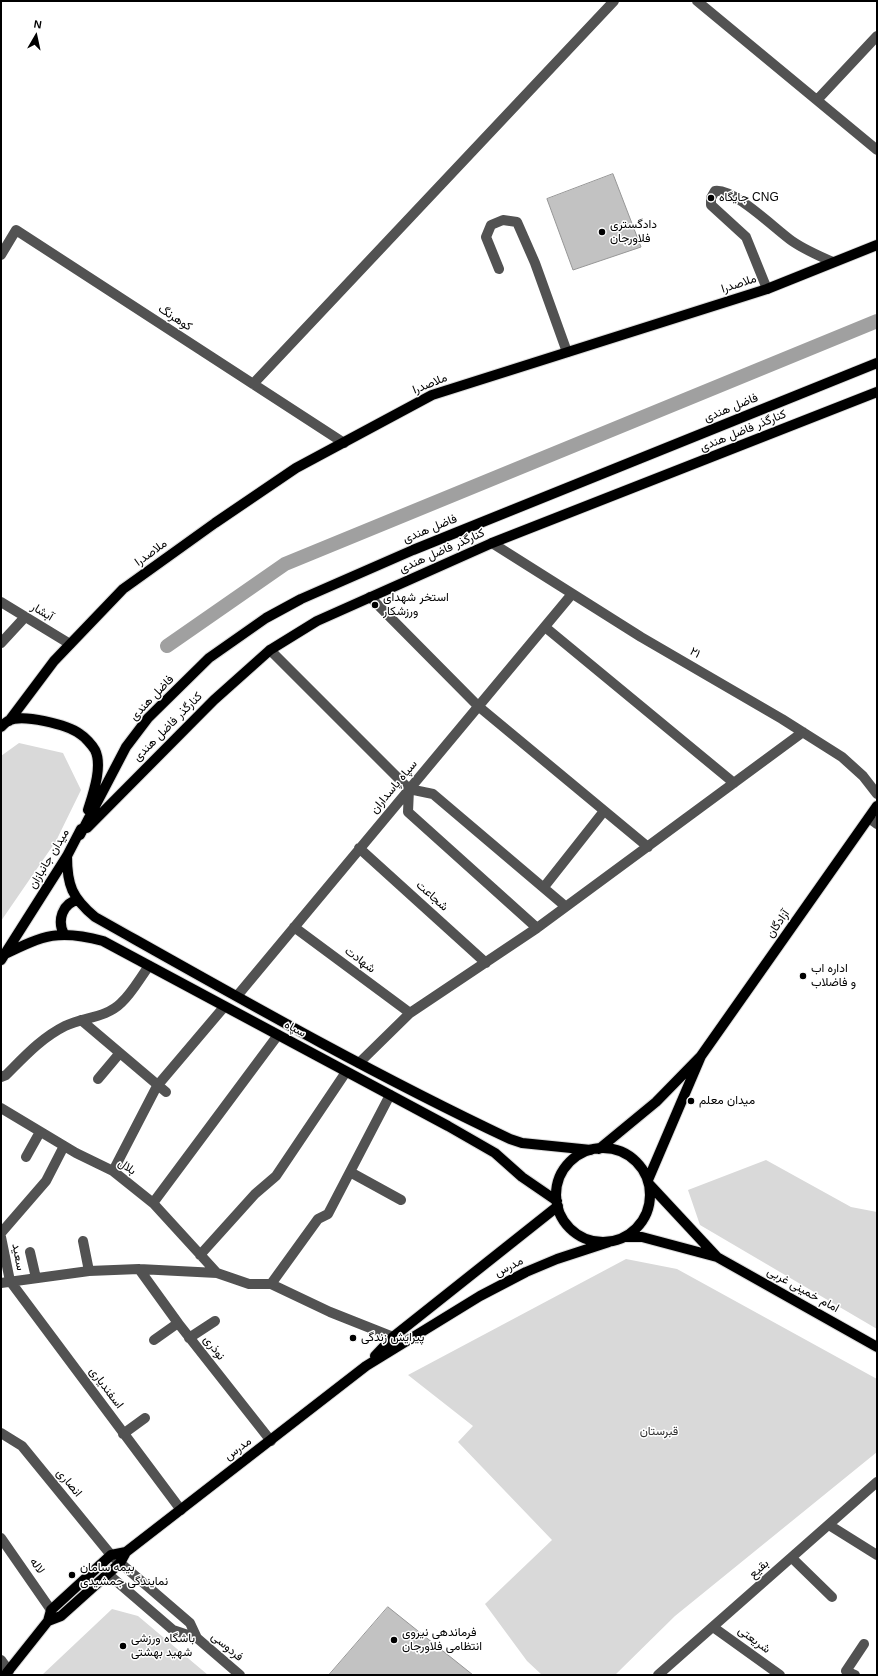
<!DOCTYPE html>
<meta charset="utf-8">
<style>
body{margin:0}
#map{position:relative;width:878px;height:1676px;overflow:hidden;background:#fff;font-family:Arial,sans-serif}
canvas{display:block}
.frame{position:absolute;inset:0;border:2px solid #000;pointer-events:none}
.north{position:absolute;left:16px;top:16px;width:40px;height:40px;-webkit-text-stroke:3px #fff;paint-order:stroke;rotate:9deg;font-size:11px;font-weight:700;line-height:16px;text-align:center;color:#000}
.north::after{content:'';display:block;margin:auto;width:14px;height:18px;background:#000;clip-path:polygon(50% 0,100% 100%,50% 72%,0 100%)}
</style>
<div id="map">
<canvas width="878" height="1676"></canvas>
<div class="frame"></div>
<div class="north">N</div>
</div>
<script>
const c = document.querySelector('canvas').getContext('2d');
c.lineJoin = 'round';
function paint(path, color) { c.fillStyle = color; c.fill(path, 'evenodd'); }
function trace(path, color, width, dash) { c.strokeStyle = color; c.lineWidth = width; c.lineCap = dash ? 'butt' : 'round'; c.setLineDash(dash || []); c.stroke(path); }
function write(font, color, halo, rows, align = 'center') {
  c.font = font + ' Arial,Vazirmatn,sans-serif'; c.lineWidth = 3; c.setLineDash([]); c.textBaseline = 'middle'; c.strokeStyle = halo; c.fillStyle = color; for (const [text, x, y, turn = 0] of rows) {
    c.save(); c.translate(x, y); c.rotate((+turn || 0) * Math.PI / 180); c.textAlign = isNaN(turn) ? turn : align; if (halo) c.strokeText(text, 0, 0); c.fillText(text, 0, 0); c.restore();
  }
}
const green = new Path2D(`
 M 19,743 L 63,753 L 81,790 L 56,841 L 1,921 L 1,756 Z
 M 766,1160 L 851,1207 L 877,1212 L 877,1329 L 700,1225 L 688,1190 Z
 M 626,1259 L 677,1269 L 877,1379 L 877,1452 L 675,1616 L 615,1675 L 542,1675 L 527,1661 L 485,1604 L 552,1540 L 458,1442 L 473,1426 L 408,1375 Z
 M 112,1609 L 138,1616 L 208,1675 L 42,1675 Z`);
const canal = new Path2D(`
 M 167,646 L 285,564 L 877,321`);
const building = new Path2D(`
 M 613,174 L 641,247 L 573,270 L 547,199 Z
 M 388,1607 L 473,1675 L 329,1675 Z`);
const minor = new Path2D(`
 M 697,1 L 877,150
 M 817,100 L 877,36
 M 1,255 L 16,230 L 344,443
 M 499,269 L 486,237 L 491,225 L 503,220 L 517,222 L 535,263 L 567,352
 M 767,289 L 746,237 L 711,205 L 711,198 L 715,191 C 734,188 775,229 792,241 C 805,250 819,256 833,262
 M 253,384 L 614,1
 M 492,543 L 641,637 L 782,719 L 842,757 L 863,776 L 877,794
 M 370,597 L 478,706 L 648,847
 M 1,602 L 70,644
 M 545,627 L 734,783
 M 1,643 L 25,617
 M 270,650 L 409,789 L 433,794 L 565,906
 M 409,789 L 408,812 L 537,928
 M 869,818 L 877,824
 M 359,848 L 486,963
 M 544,887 L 604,811
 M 294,927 L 410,1013
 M 237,996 L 572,594
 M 81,1020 L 166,1092
 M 359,1063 L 410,1013 L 537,928 L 803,732
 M 1,1077 L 6,1075 C 24,1057 41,1038 65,1026 C 83,1017 106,1018 121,1003 C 132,993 140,978 149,966
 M 98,1079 L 119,1054
 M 1,1108 L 76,1153 L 113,1171 L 153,1203 L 217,1273
 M 26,1157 L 40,1132
 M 113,1171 L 157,1086 L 224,1007
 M 350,1172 L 401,1200
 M 153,1203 L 278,1035
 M 1,1233 L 46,1181 L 64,1146
 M 1,1237 L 10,1281 L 181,1510
 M 83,1241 L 89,1271
 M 30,1252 L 36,1278
 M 200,1255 L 255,1194 L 276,1176 L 346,1072
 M 139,1269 L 178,1323 L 271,1441
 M 1,1283 L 89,1271 L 139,1269 L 217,1273 L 249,1284 L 271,1284 L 330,1312 L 393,1337
 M 271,1284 L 318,1219 L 328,1214 L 390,1095
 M 189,1338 L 215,1321
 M 154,1340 L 178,1323
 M 1,1433 L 22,1446 L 111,1555 L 190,1623 L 197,1638
 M 123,1434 L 145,1418
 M 829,1525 L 877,1555
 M 1,1538 L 51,1610
 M 792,1558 L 832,1597
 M 100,1565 L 108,1574 L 173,1630 L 197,1638 L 240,1675
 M 713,1627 L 780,1675
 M 1,1660 L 9,1671
 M 658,1675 L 877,1482
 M 855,1675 L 846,1671 L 864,1644`);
const major = new Path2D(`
 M 9,721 L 54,661 L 123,589 L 215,523 L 296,468 L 432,395 L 767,289 L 877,245
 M 1,727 C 3,725 6,722 8,721 C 22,713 68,725 80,734 C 85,737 92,745 95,750 C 103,766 93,794 88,810
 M 87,828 L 214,700 L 270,650 L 317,621 L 492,543 L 877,392
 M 80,835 L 126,747 L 148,718 L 209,658 L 266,618 L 301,599 L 413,550 L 877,363
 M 67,856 C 67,885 72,898 95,917 C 232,994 368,1072 510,1139 L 522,1143 L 591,1150
 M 64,934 C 57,921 62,903 78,900
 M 5,954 C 44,935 59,929 103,941 L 448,1126 L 495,1153 L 522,1177 L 557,1201
 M 1,960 L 67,856 L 81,829
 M 701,1056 L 877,806
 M556 1195a47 47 0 1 1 94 0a47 47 0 1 1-94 0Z
 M 599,1149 L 656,1102 L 701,1056 L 648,1180
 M 624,1237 L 642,1237 L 717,1257 L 649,1184
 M 717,1257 L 877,1347
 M 375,1356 L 393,1337 L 558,1206
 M 48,1621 L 61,1616 L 120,1563 L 126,1552 L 366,1366 L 480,1296 L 526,1272 L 557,1259 L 609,1242
 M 5,1675 L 48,1621 L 51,1610 L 111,1555 L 126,1552`);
const markers = [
 [711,198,4,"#000"],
 [602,232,4,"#000"],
 [375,605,4,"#000"],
 [803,976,4,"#000"],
 [691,1101,4,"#000"],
 [353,1338,4,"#000"],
 [72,1575,4,"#000"],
 [394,1640,4,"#000"],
 [123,1646,4,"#000"]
];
const poiNames = [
 ["جایگاه CNG",719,198],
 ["دادگستری",610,225],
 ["فلاورجان",610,239],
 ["استخر شهدای",383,598],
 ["ورزشکار",383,612],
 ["اداره اب",811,969],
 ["و فاضلاب",811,983],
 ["میدان معلم",699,1101],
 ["پیرایش زندگی",361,1338],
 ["بیمه سامان",80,1568],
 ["نمایندگی جمشیدی",80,1582],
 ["فرماندهی نیروی",402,1633],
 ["انتظامی فلاورجان",402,1647],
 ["باشگاه ورزشی",131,1639],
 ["شهید بهشتی",131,1653]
];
const streetNames = [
 ["ملاصدرا",739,284,-18],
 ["کوهرنگ",175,318,33],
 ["ملاصدرا",430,384,-22],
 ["فاضل هندی",731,408,-22],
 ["کنارگذر فاضل هندی",743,431,-22],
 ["فاضل هندی",430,529,-22],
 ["کنارگذر فاضل هندی",442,551,-24],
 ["ملاصدرا",151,553,-36],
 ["آبشار",42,612,31],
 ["۲۱",695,653,30],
 ["فاضل هندی",152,698,-46],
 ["کنارگذر فاضل هندی",168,727,-45],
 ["سپاه پاسداران",394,787,-50],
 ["میدان جانبازان",49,859,-59],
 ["شجاعت",432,896,42],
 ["آزادگان",778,924,-55],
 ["شهادت",360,960,37],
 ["سپاه",295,1029,28],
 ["بلال",127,1167,36],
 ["سعید",18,1257,79],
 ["مدرس",509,1267,-27],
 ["امام خمینی غربی",803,1290,29],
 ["نوذری",214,1348,52],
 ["اسفندیاری",106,1388,53],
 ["مدرس",238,1449,-36],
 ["انصاری",69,1483,50],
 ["لاله",37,1566,55],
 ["بقیع",759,1569,-41],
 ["شریعتی",754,1640,36],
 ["فردوسی",227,1647,40]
];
const parkNames = [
 ["قبرستان",659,1432]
];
paint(green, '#d9d9d9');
trace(canal, '#a0a0a0', 14);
paint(building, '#c2c2c2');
trace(building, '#969696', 1);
trace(major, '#dbdbdb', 12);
trace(minor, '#525252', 10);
trace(major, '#000', 10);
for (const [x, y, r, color] of markers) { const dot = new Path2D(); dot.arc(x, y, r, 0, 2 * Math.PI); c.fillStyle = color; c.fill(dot); trace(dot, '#fff', 1.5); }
write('12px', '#000', '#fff', poiNames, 'left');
write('12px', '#000', '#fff', streetNames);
write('12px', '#303030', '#fff', parkNames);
</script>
